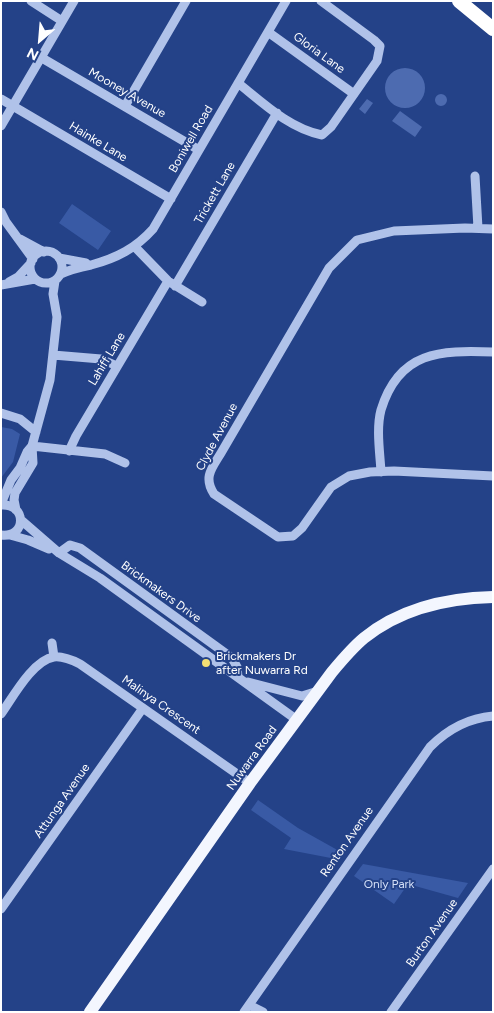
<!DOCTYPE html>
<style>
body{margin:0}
#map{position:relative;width:494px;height:1013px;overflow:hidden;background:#244288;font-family:Figtree,sans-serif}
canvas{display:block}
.frame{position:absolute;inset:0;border:2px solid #fff;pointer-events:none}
.north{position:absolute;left:15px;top:15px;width:50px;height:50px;-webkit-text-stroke:4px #244288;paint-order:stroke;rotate:207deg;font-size:14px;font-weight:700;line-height:20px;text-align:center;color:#fff}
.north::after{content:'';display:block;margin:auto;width:18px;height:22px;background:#fff;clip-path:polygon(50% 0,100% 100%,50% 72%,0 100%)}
</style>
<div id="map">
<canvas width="494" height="1013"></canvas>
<div class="frame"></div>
<div class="north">N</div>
</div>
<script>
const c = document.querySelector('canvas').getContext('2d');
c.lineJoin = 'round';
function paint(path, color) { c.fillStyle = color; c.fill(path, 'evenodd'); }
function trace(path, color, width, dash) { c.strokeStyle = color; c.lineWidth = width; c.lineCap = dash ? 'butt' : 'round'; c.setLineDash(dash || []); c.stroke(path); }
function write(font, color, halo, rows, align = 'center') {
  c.font = font + ' Figtree,sans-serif'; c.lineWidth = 4; c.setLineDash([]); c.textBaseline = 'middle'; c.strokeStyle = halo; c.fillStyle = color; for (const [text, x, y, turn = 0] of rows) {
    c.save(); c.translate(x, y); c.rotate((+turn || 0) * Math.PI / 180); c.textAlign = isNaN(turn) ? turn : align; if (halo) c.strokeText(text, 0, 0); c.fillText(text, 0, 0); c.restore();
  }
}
const green = new Path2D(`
 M 72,204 L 111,231 L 98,250 L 59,223 Z
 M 1,427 L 12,429 L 20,434 L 13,462 L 1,478 Z
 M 258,800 L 298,828 L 341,852 L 336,859 L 284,849 L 291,838 L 251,810 Z
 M 363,864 L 468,883 L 458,898 L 408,884 L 394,904 L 354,876 Z`);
const building = new Path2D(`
 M385 88a20 20 0 1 1 40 0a20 20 0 1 1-40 0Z
 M435 100a6 6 0 1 1 12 0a6 6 0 1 1-12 0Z
 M 367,99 L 373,103 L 365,114 L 359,109 Z
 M 400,111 L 422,127 L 415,137 L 392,121 Z`);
const minor = new Path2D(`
 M 31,1 L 62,21
 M 268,32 L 354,94
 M 42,58 L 199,150
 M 238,83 C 263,103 290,129 322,135 L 331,127 L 377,61 L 380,46 L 374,40 L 321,1
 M 1,99 L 171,199
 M 125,106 L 186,1
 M 1,126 L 74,1
 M 475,176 L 478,228
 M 1,212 L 6,222 L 33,259
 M 493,229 L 465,228 L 394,231 L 357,240 L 329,268 L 221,453 C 212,468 203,477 214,494 L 278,537 L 293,536 L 302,528 L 331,487 L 349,476 L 370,472 L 394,471 L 493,476
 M 20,239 L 44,252
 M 135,247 L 168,281 L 202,302
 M30 267a16 16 0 1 1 32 0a16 16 0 1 1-32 0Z
 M 59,258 L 86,263
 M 61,274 C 71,269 81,267 91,265 C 117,258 136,248 153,229 L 286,1
 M 9,282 L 18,277 L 31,263
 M 1,285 L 35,279
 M 175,286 L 277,113
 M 53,355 L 101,359 L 117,366
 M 1,413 L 20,419 L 36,432
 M 32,446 L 105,454 L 125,463
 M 69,451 L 76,436 L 168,281
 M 381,472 C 380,453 376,429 381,410 C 399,351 440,350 493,352
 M 1,504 L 11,480 L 20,468 L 27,452 L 32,446
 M 1,505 C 27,503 27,538 1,535
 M 16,510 L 14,500 L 15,493 L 33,463 L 32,446 L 50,380 L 57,317 L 53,294 L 55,281
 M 21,520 L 59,553 L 100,578 L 297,720
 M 10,535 L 28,540 L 49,549
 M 59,553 L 70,545 L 80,548 L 232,658 L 237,667 L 238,677
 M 52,643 L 54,657
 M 248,682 L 302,696 L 318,691
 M 1,714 C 13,697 33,660 54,657 C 63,656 72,660 80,664 L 250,783
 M 1,909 L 143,708
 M 249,1005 L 263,1012
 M 244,1012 L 430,747 C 447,730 469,718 493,716
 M 391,1012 L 493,869`);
const major = new Path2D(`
 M 90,1012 L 250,783 L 332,672 C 342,660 352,648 364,638 C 400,609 446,598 493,597`);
const highway = new Path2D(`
 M 459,1 L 493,29`);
const markers = [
 [206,663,5,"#f4e074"]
];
const streetNames = [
 ["Gloria Lane",319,53,36],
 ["Mooney Avenue",127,93,30],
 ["Boniwell Road",191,139,-60],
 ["Hainke Lane",98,142,31],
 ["Trickett Lane",215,193,-60],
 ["Lahiff Lane",107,359,-59],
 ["Clyde Avenue",217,437,-62],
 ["Brickmakers Drive",161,592,36],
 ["Malinya Crescent",161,705,35],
 ["Nuwarra Road",252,758,-54],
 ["Attunga Avenue",62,801,-55],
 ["Renton Avenue",347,842,-55],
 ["Burton Avenue",432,933,-55]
];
const poiNames = [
 ["Brickmakers Dr",216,656],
 ["after Nuwarra Rd",216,670]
];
const parkNames = [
 ["Only Park",389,884]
];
paint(green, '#395aa5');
paint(building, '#4d6bb0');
trace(minor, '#b0c2e9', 9);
trace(major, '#f3f6fe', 12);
trace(highway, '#fff', 14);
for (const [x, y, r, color] of markers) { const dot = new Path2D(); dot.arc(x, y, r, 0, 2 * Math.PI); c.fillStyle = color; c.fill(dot); trace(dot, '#244288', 2); }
write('12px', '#fff', '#244288', streetNames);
write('12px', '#fff', '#244288', poiNames, 'left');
write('12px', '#d4dff7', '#244288', parkNames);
</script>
